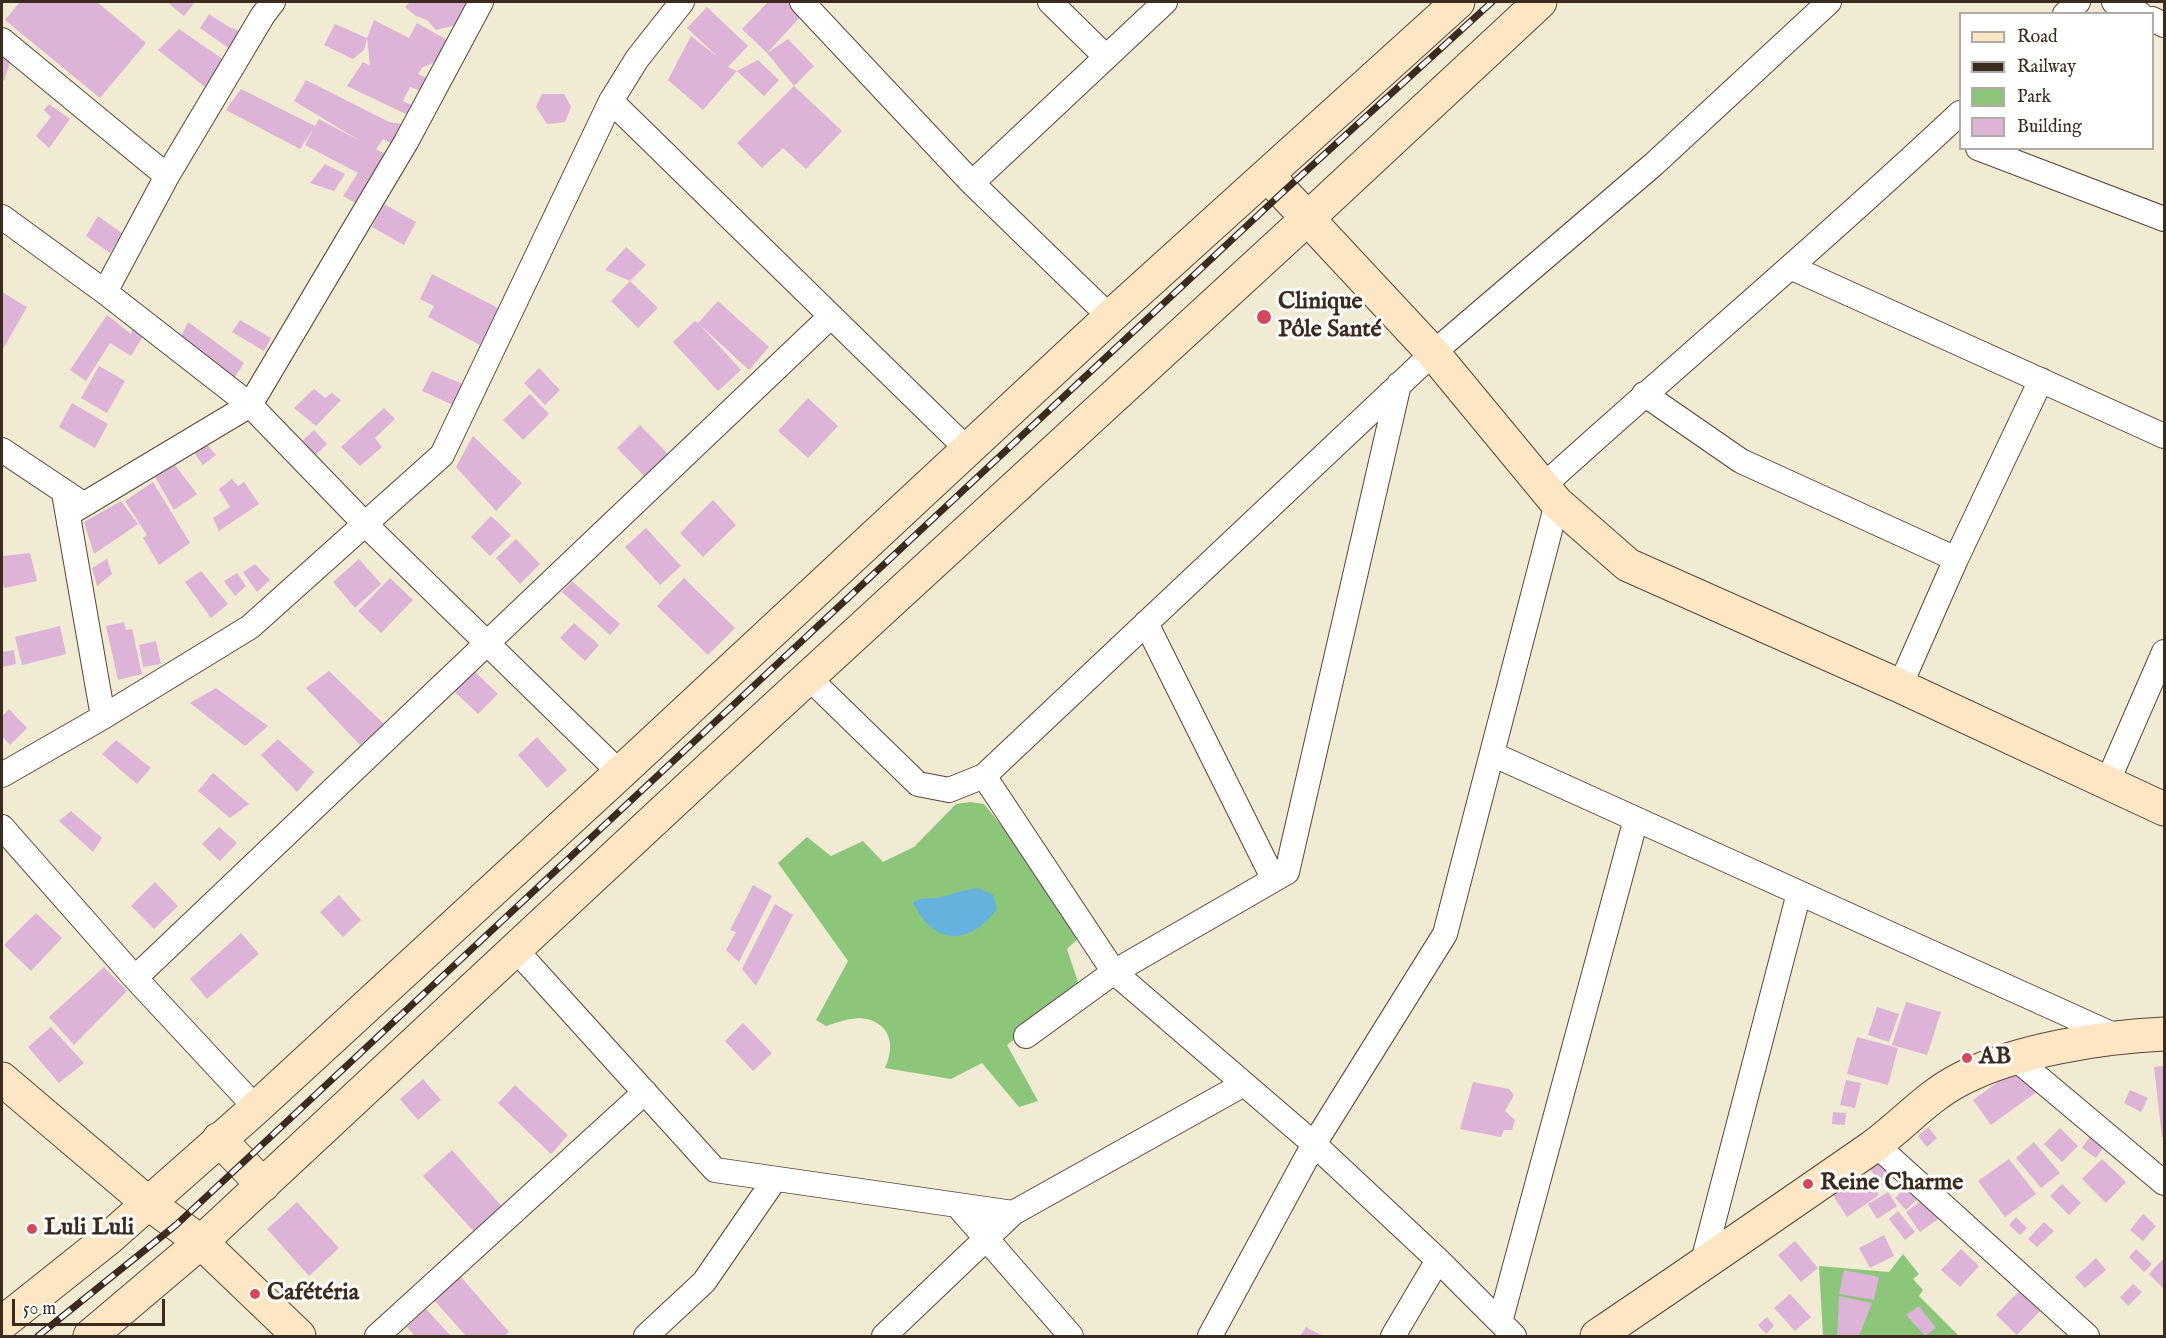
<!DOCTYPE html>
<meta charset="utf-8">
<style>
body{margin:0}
#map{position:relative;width:2166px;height:1338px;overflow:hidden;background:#f1ebd4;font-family:"IM FELL English",serif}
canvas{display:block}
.frame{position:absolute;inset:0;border:3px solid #3b2a1e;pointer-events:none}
.legend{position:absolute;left:1959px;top:12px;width:195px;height:138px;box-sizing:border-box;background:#fff;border:2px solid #b1aaa5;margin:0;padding:8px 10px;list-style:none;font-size:18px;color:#3b2a1e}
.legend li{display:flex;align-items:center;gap:12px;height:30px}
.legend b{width:30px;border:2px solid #b1aaa5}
.scale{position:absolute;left:12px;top:1299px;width:153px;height:27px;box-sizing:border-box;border:3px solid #3b2a1e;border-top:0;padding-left:8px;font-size:18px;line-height:21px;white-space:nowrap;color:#3b2a1e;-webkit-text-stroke:4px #fff;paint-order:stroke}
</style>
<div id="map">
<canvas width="2166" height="1338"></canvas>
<div class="frame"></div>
<ul class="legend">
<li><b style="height:8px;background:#fce6c4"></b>Road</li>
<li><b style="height:8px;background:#3b2a1e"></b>Railway</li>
<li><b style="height:16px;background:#8cc67a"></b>Park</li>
<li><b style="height:16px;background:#ddb3d8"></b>Building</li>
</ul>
<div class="scale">50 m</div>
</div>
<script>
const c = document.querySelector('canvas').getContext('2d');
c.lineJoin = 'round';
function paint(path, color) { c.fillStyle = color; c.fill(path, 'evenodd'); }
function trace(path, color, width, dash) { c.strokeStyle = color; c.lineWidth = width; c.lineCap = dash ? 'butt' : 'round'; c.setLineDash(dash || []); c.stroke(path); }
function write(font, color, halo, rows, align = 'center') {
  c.font = font + ' "IM FELL English",serif'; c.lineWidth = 6; c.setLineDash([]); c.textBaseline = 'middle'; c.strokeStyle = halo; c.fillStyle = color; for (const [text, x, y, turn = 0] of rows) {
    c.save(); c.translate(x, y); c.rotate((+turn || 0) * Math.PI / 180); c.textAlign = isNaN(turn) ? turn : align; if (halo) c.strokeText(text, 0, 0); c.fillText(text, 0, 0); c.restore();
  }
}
const green = new Path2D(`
 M 970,802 L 984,804 L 1046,881 L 1080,937 L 1067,949 L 1081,991 L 1007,1045 L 1038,1101 L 1019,1107 L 982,1063 L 951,1079 L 885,1068 C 894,1048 893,1026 867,1019 C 854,1016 838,1022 826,1026 L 816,1020 L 848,961 L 778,863 L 807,837 L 831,856 L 863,841 L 883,862 L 914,847 L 956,804 Z
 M 1903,1254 L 1919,1274 L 1913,1279 L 1923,1290 L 1919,1296 L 1959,1336 L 1823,1336 L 1819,1266 L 1889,1272 Z`);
const water = new Path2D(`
 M 978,888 L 993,895 L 997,909 C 970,946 933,946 913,902 C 924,896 930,900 941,897 C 954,893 965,890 978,888 Z`);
const building = new Path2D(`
 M 20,2 L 97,2 L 146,43 L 100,98 L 5,20 Z
 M 167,2 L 195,2 L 184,16 Z
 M 410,2 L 469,2 L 456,25 L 436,30 L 427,20 L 416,16 L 405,7 Z
 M 768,2 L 792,2 L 804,13 L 767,53 L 742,29 Z
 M 707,7 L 748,46 L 728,67 L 737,71 L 758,60 L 779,80 L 764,96 L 737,71 L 703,110 L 668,80 L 691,36 L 719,58 L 687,28 Z
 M 209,14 L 229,27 L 242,32 L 234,52 L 200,28 Z
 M 374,20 L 409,38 L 417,23 L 449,41 L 438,61 L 423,67 L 418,74 L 436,82 L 427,93 L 410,87 L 403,101 L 416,107 L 408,115 L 347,86 L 363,62 L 370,66 L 367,38 L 364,50 L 353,59 L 324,45 L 335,24 L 367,38 Z
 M 179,29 L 224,60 L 205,87 L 158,50 Z
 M 788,39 L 814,66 L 794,86 L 767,53 Z
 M 2,52 L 11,59 L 4,81 L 2,79 Z
 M 306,80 L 389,122 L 403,124 L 392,144 L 383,139 L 376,149 L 388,156 L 359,205 L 343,196 L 358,173 L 305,145 L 313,129 L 300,149 L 226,110 L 241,89 L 315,126 L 319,119 L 362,142 L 294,101 Z
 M 794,86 L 842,131 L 806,169 L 783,148 L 762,168 L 737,143 Z
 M 542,94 L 564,94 L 571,107 L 565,122 L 547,124 L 536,107 Z
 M 49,104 L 70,119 L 49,148 L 36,136 L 51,117 L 44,110 Z
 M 325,164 L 345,174 L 334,191 L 310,183 Z
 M 384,204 L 416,222 L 404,245 L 372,227 Z
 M 98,216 L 122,233 L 110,253 L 86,236 Z
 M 626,247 L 646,265 L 630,281 L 605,270 Z
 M 432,274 L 498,308 L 480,345 L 428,317 L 434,306 L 420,299 Z
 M 630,281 L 658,308 L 638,328 L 611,301 Z
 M 2,292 L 27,307 L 3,349 L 2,348 Z
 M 718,301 L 769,347 L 749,370 L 700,325 L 741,370 L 718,391 L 673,342 L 695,321 L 698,323 Z
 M 107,315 L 131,334 L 134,325 L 146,331 L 131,356 L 110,343 L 86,381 L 70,370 Z
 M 240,320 L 271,338 L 264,351 L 232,332 Z
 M 188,322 L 244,363 L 231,383 L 178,343 Z
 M 99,366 L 125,381 L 107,413 L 81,398 Z
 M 539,368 L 560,390 L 545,405 L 524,383 Z
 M 432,371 L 465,385 L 455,406 L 422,391 Z
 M 314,389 L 325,398 L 332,393 L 341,400 L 316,426 L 294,408 Z
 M 530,394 L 549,414 L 523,440 L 503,420 Z
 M 808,398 L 838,426 L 808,458 L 778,431 Z
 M 72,403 L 108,424 L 95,448 L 59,427 Z
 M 384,408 L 395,419 L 375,438 L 382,447 L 360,466 L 341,447 Z
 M 640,425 L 672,458 L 649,481 L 617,448 Z
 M 314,430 L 327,444 L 316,455 L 302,441 Z
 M 473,436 L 522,483 L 496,511 L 456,467 Z
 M 204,441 L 216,455 L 203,465 L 192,450 Z
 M 175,465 L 197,494 L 174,510 L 155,477 Z
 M 232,479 L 238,486 L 244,482 L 259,504 L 219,531 L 213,518 L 230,507 L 219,489 Z
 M 153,482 L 190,543 L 159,565 L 143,538 L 147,535 L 125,501 Z
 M 713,500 L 736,525 L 703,557 L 680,533 Z
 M 121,501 L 138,524 L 94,554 L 84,522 Z
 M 491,516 L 511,535 L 490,556 L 471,537 Z
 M 646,528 L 681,566 L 660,585 L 625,547 Z
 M 516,539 L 540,564 L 520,584 L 496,558 Z
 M 30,553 L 37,581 L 4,588 L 2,577 L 2,556 Z
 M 107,559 L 112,574 L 97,586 L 92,568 Z
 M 359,559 L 381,584 L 355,608 L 333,582 Z
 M 255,564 L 270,580 L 257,592 L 243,572 Z
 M 201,571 L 228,604 L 211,618 L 185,582 Z
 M 237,573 L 246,586 L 235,596 L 224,581 Z
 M 390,578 L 413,600 L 381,633 L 358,611 Z
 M 684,578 L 735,628 L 708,655 L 657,606 Z
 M 572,581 L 620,624 L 610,635 L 562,592 Z
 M 124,622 L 126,630 L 132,629 L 142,674 L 118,680 L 106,626 Z
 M 574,623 L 599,645 L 585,661 L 560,638 Z
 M 60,626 L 66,654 L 22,665 L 15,637 Z
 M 156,641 L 161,664 L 143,667 L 139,645 Z
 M 14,650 L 16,664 L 3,667 L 2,652 Z
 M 473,670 L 498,694 L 478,714 L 454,691 Z
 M 329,671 L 384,724 L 360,745 L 306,688 Z
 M 216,688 L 268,726 L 245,746 L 190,703 Z
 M 9,709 L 27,728 L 10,745 L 2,736 L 2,716 Z
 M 537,737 L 567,770 L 547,788 L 518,755 Z
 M 278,739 L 314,772 L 297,792 L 261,755 Z
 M 116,740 L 151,768 L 137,784 L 102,754 Z
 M 213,773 L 249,804 L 230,818 L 198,791 Z
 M 71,811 L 102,838 L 93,852 L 59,821 Z
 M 219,827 L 237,843 L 220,861 L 202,844 Z
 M 155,882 L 178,906 L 154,929 L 131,906 Z
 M 753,885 L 772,896 L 739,962 L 726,950 L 736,932 L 730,930 Z
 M 339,895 L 361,920 L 343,937 L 320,912 Z
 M 775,904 L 793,915 L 756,986 L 742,969 Z
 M 36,913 L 62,938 L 31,971 L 4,945 Z
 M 241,933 L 259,954 L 207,999 L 190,979 Z
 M 104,967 L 127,991 L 74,1045 L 49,1017 Z
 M 1906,1002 L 1941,1012 L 1927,1055 L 1892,1045 Z
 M 1877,1007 L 1899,1014 L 1889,1042 L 1868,1035 Z
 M 743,1023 L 772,1053 L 753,1071 L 725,1041 Z
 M 51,1027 L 84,1063 L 59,1083 L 28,1047 Z
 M 1857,1037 L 1898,1048 L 1888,1085 L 1847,1074 Z
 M 2020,1066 L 2038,1091 L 1991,1125 L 1973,1100 Z
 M 2164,1066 L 2164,1136 L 2162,1137 L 2154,1067 Z
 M 423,1079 L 441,1100 L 418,1120 L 400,1099 Z
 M 1846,1080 L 1861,1083 L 1855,1108 L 1840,1105 Z
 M 1473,1082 L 1509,1089 L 1514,1095 L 1505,1111 L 1515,1120 L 1512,1130 L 1504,1130 L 1501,1137 L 1460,1129 Z
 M 515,1085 L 568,1135 L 551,1154 L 498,1103 Z
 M 2130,1090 L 2148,1098 L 2141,1112 L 2124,1103 Z
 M 1833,1112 L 1846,1113 L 1845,1125 L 1832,1124 Z
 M 1928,1127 L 1937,1138 L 1927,1147 L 1918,1136 Z
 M 2060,1128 L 2078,1146 L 2062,1162 L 2044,1144 Z
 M 2095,1129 L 2109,1139 L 2096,1158 L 2082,1148 Z
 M 2034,1142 L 2060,1173 L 2041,1188 L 2016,1158 Z
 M 452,1150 L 505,1210 L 477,1235 L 423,1176 Z
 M 2009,1159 L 2036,1194 L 2005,1217 L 1978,1181 Z
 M 2102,1159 L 2126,1182 L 2106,1203 L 2082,1179 Z
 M 1881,1161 L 1893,1178 L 1882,1186 L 1870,1169 Z
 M 1864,1172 L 1879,1195 L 1847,1217 L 1832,1194 Z
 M 2062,1184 L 2081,1203 L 2069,1215 L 2050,1196 Z
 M 1908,1185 L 1920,1196 L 1906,1210 L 1895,1198 Z
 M 1888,1192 L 1897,1206 L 1877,1219 L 1868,1204 Z
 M 1926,1197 L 1941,1217 L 1920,1232 L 1906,1212 Z
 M 297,1202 L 339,1248 L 309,1276 L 267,1229 Z
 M 1898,1211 L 1915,1232 L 1905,1240 L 1889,1219 Z
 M 2143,1214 L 2156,1226 L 2143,1241 L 2130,1230 Z
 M 2016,1217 L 2027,1228 L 2020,1235 L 2009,1225 Z
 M 2044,1222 L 2054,1231 L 2037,1247 L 2028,1239 Z
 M 1884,1235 L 1894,1256 L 1870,1268 L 1859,1248 Z
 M 1795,1241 L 1818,1268 L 1801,1282 L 1778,1255 Z
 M 1961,1249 L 1979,1266 L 1960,1287 L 1941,1270 Z
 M 2136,1249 L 2152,1264 L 2144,1272 L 2129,1257 Z
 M 2096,1258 L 2106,1270 L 2085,1288 L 2075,1277 Z
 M 2164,1258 L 2164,1289 L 2149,1274 Z
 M 1844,1270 L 1879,1277 L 1874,1300 L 1839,1294 Z
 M 461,1277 L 509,1332 L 504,1336 L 466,1336 L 434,1300 Z
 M 2133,1284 L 2142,1292 L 2128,1306 L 2120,1297 Z
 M 2022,1288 L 2043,1308 L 2017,1335 L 1996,1315 Z
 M 1790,1294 L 1811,1317 L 1795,1331 L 1774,1308 Z
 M 1839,1296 L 1872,1303 L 1859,1336 L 1837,1336 Z
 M 1919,1306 L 1936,1328 L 1925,1336 L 1906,1315 Z
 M 426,1309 L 451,1336 L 415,1336 L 407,1327 Z
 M 1767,1317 L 1774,1326 L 1766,1334 L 1758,1325 Z
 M 1306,1327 L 1323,1336 L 1300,1336 Z`);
const street = new Path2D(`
 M 802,2 L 972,183 L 1110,317
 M 1050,2 L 1105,56
 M 2114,2 L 2140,14
 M 2065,14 L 2078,2
 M 2152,19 L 2164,25
 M 2,40 L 167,176
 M 611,101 L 968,450
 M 1978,148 L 2164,219
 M 972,183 L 1165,2
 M 2,217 L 105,292 L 250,405 L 365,524 L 620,773
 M 1790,267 L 2164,436
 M 105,292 L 167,176 L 263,15 L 273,2
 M 1644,394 L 1741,461 L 1956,559
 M 2,450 L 77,500
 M 1542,487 C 1681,361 1824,241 1960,113
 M 64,493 L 103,717
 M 68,514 L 250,405 L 406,142 L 481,2
 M 1146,623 L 1273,878
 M 808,677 L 918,784 L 949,790 L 984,776 L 1433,353 L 1654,164 L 1829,2
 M 1900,686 L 1956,559 L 2041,380
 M 1492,754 L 2118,1037
 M 2,775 L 103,717 L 250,627 L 442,455 L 611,101 L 637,59 L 682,2
 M 984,776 L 1114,972 L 1314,1144 L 1438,1260 L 1514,1336
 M 2107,783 L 2164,652
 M 2,827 L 135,978 L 256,1108
 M 515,949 L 715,1170 L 1013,1213
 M 135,978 L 831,316
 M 1026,1036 L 1114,972 L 1287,872 L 1399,384
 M 2015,1058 L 2164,1183
 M 1875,1144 L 2087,1336
 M 957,1205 L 1071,1336
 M 1702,1265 L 1799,893
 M 1500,1322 L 1636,819
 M 377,1336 L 645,1092
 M 646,1336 L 704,1282 L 775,1179
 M 884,1336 L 1013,1213 L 1244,1084
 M 1210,1336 L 1314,1144 L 1445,934 L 1557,503
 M 1393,1336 L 1438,1260`);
const secondary = new Path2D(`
 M 1267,175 L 1433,353 L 1557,503 L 1628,565 L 1900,686 L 2164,809
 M 2,1079 L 148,1203 L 201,1242 L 299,1336
 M 219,1139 L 263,1185
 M 2,1323 L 110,1237 L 256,1108 L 620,773 L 1110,317 L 1458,2
 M 90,1336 L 201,1242 L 713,765 L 1308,218 L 1540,2
 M 1597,1336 C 1689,1274 1780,1211 1871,1148 C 1902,1126 1927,1096 1961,1079 C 2016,1050 2102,1037 2164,1034`);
const rail = new Path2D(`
 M 38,1336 L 176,1225 L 1283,192 L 1492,2`);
const markers = [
 [1264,317,8,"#d1495b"],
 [1967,1058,6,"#d1495b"],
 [1808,1184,6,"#d1495b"],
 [32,1229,6,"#d1495b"],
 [255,1294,6,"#d1495b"]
];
const poiNames = [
 ["Clinique",1278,303],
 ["Pôle Santé",1278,331],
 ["AB",1979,1058],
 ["Reine Charme",1820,1184],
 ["Luli Luli",44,1229],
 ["Cafétéria",267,1294]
];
paint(green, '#8cc67a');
paint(water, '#65b2de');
paint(building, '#ddb3d8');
trace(street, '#564739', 26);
trace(secondary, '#564739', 35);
trace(street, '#fff', 24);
trace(secondary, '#fce6c4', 33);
trace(rail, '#3b2a1e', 7);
trace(rail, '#fff', 4.5, [14]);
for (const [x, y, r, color] of markers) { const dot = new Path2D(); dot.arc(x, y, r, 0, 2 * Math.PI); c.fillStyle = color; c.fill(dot); trace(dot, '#fff', 2); }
write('bold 24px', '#3b2a1e', '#fff', poiNames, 'left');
</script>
